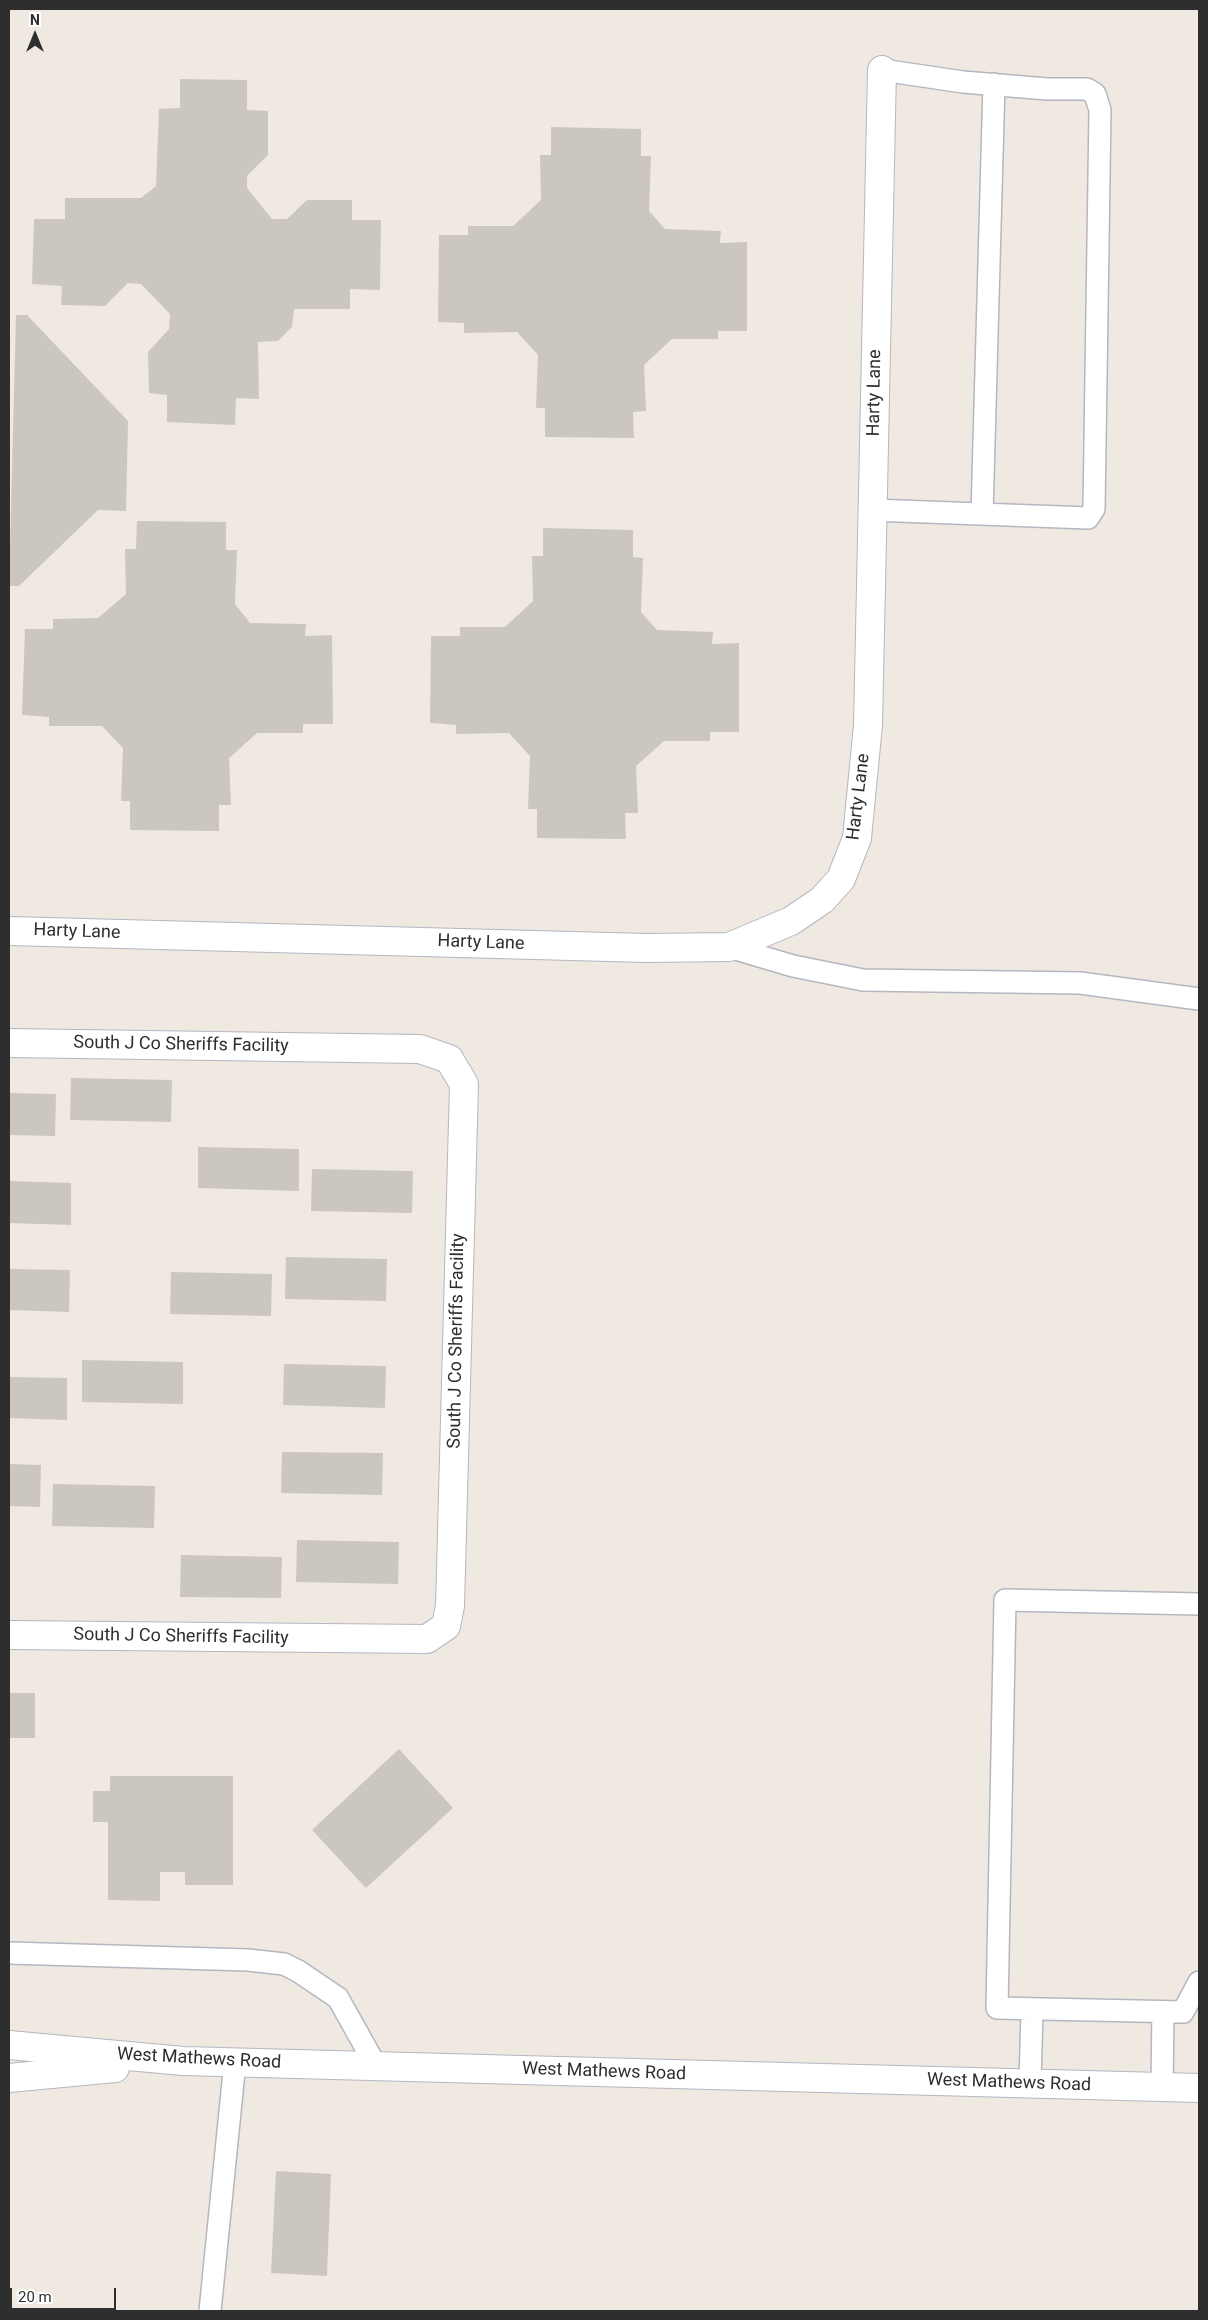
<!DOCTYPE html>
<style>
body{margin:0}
#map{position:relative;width:1208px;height:2320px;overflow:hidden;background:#efe9e1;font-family:Roboto,sans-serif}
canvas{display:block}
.frame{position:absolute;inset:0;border:10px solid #2e2e2e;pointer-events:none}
.north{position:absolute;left:10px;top:10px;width:50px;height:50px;-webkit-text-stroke:4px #fff;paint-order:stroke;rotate:0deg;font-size:14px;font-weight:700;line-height:20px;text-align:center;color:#2e2e2e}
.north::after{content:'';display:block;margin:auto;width:18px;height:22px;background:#2e2e2e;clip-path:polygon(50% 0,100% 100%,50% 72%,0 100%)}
.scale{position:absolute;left:10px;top:2288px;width:106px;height:22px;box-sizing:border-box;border:2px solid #2e2e2e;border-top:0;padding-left:6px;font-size:15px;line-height:18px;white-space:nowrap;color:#2e2e2e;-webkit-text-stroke:4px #fff;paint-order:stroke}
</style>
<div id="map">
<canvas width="1208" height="2320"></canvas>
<div class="frame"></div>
<div class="north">N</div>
<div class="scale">20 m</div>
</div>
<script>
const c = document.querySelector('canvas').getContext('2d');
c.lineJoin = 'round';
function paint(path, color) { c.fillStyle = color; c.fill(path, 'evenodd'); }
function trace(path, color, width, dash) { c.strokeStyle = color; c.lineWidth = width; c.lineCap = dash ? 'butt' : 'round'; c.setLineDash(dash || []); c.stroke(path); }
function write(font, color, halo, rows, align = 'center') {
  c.font = font + ' Roboto,sans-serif'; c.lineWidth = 4.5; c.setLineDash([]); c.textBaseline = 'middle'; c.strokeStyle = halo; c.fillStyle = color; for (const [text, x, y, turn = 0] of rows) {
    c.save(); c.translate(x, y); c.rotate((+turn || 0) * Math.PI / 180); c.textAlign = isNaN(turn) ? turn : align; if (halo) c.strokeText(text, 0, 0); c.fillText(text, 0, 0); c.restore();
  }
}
const building = new Path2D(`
 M 180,79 L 247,80 L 247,110 L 268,111 L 268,155 L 247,176 L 247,188 L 272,219 L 287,219 L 307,200 L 352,200 L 352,220 L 381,220 L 380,290 L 350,289 L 350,309 L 294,309 L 292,327 L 278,341 L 258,342 L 259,399 L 236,398 L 235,425 L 167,422 L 167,395 L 149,393 L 148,352 L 169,329 L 170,314 L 141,284 L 128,283 L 105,306 L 61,305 L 62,286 L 32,284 L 34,219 L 65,219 L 65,198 L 141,198 L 156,186 L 159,109 L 180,108 Z
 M 551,127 L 641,129 L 641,156 L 651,156 L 649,211 L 665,229 L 721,231 L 720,243 L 747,242 L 747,331 L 718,331 L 718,339 L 672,339 L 644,365 L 646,411 L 633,412 L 634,438 L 545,437 L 545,408 L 536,408 L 538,355 L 517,332 L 464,333 L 464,323 L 438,322 L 439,235 L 468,235 L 468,226 L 513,226 L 541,200 L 540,155 L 551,155 Z
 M 16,315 L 27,315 L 128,421 L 126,511 L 98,510 L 19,586 L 9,586 Z
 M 137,521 L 226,522 L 226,550 L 237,550 L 235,604 L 250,623 L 306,624 L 305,636 L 332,635 L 333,724 L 303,724 L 303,733 L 257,733 L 229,758 L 231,805 L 219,805 L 219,831 L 130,830 L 130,801 L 121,801 L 123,748 L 102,726 L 49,726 L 49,717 L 22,715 L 25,629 L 53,629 L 53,619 L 98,618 L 126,594 L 125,549 L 136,549 Z
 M 543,528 L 633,530 L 633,557 L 643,558 L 641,612 L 657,630 L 713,632 L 712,644 L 739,643 L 739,732 L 710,732 L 710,741 L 664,741 L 636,766 L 638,813 L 625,813 L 626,839 L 537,838 L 537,809 L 528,809 L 530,756 L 509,733 L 456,734 L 456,725 L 430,723 L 431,636 L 460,636 L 460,627 L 505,627 L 533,601 L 532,556 L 543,556 Z
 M 71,1078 L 172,1080 L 171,1122 L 70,1120 Z
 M 9,1093 L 56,1094 L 55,1136 L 9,1135 Z
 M 198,1147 L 299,1149 L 299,1191 L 198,1188 Z
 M 312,1169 L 413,1171 L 412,1213 L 311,1211 Z
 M 9,1181 L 71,1183 L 71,1225 L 9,1223 Z
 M 286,1257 L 387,1259 L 386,1301 L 285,1299 Z
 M 9,1269 L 70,1270 L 69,1312 L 9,1310 Z
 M 171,1272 L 272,1274 L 271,1316 L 170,1314 Z
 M 82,1360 L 183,1362 L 183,1404 L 82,1402 Z
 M 284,1364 L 386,1366 L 385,1408 L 283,1405 Z
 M 9,1377 L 67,1378 L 67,1420 L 9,1418 Z
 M 282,1452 L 383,1453 L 382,1495 L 281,1493 Z
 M 9,1464 L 41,1465 L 40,1507 L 9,1506 Z
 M 53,1484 L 155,1486 L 154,1528 L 52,1526 Z
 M 297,1540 L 399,1542 L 398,1584 L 296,1582 Z
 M 181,1555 L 282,1557 L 281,1598 L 180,1597 Z
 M 9,1693 L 35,1693 L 35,1738 L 9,1738 Z
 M 399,1749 L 453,1808 L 366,1888 L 312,1830 Z
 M 110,1776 L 233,1776 L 233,1885 L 185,1885 L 185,1872 L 160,1872 L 160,1901 L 108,1900 L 108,1822 L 93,1822 L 93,1791 L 110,1791 Z
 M 276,2171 L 331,2174 L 327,2276 L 271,2273 Z`);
const lane = new Path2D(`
 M 872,510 L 1088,518 L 1094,509 L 1100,110 L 1095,94 L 1087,89 L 1047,89 L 963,82 L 882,70
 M 982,514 L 994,84
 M 729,947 L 793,966 L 863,980 L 1080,983 L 1199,999
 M 1199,1604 L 1005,1600 L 997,2008 L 1183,2012 L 1199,1982
 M 9,1953 L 248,1960 L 284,1964 L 298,1971 L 338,1998 L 376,2066
 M 1030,2083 L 1032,2010
 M 1162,2087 L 1163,2012
 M 210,2311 L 235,2062`);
const street = new Path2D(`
 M 9,931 L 647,948 L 729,947 L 791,921 L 822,900 L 841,879 L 857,838 L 868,725 L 882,70
 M 9,1043 L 420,1049 L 449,1059 L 464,1084 L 450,1606 L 446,1626 L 427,1639 L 9,1635`);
const secondary = new Path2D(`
 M 9,2045 L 183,2061 L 1199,2088
 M 9,2078 L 115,2068`);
const streetNames = [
 ["Harty Lane",875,393,-89],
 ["Harty Lane",859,797,-83],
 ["Harty Lane",77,932,2],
 ["Harty Lane",481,943,2],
 ["South J Co Sheriffs Facility",181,1045,1],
 ["South J Co Sheriffs Facility",457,1341,-89],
 ["South J Co Sheriffs Facility",181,1637,1],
 ["West Mathews Road",199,2059,3],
 ["West Mathews Road",604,2072,2],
 ["West Mathews Road",1009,2083,2]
];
paint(building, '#cbc7bf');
trace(lane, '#b4b7c1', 24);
trace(street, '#b4b7c1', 30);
trace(secondary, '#b4b7c1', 30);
trace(lane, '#fff', 21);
trace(street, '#fff', 28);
trace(secondary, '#fff', 28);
write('18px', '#2e2e2e', '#fff', streetNames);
</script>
